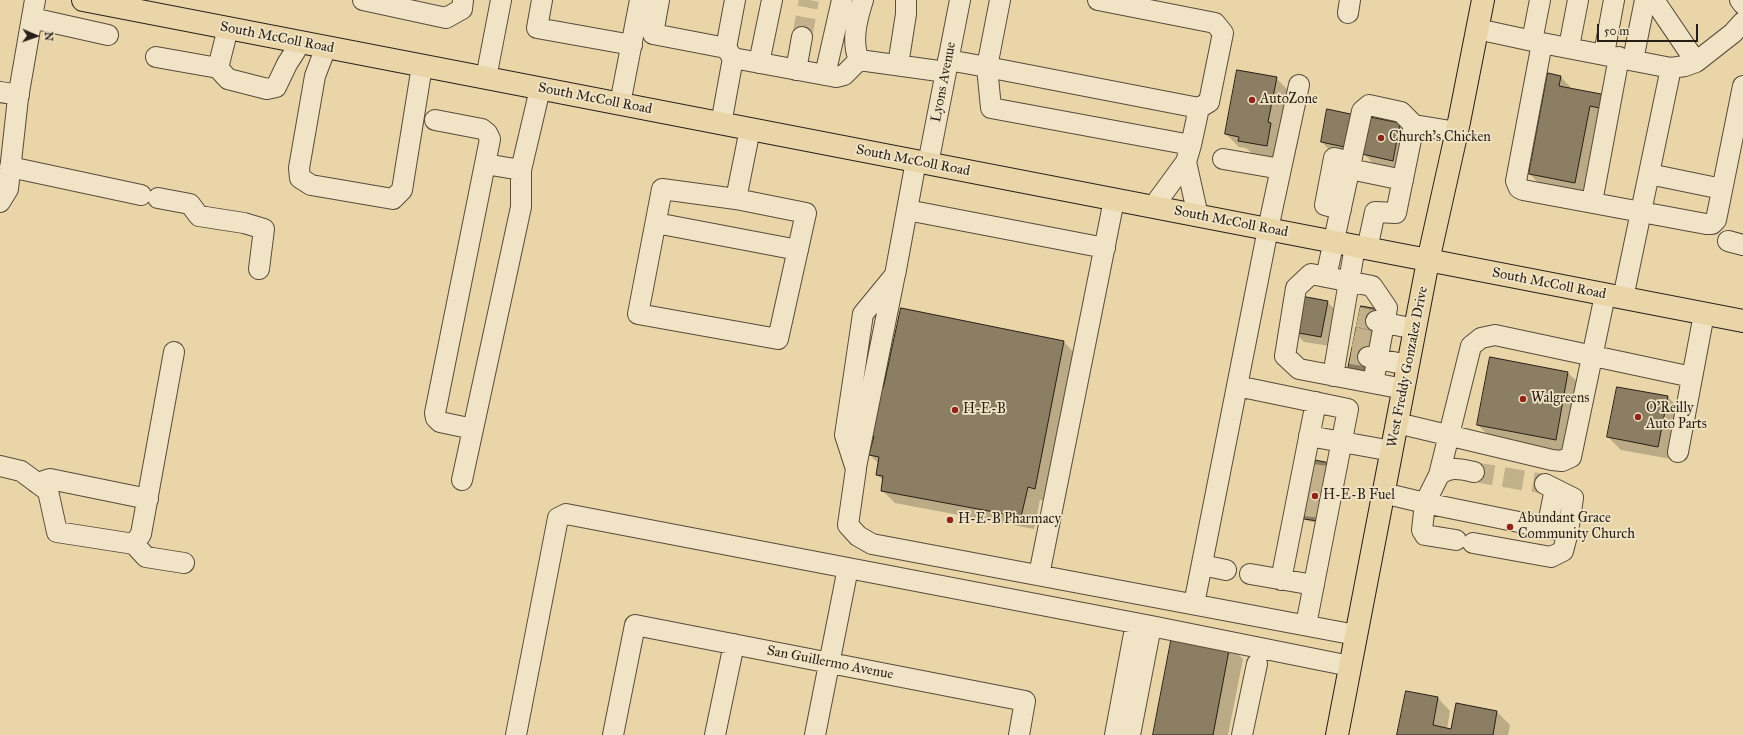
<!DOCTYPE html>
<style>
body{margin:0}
#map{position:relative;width:1743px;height:735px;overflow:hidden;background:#e9d5a8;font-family:"IM FELL Great Primer",serif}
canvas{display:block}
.north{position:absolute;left:16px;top:16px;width:40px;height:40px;-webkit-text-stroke:3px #f1e4c6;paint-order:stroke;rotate:92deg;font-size:11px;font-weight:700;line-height:16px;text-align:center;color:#281f17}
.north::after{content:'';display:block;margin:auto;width:14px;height:18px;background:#281f17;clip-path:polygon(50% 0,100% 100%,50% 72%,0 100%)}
.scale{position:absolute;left:1597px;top:24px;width:101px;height:18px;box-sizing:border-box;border:2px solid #281f17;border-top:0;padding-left:5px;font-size:12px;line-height:14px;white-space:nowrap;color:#281f17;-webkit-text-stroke:3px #f1e4c6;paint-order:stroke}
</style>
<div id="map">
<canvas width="1743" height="735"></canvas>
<div class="north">N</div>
<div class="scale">50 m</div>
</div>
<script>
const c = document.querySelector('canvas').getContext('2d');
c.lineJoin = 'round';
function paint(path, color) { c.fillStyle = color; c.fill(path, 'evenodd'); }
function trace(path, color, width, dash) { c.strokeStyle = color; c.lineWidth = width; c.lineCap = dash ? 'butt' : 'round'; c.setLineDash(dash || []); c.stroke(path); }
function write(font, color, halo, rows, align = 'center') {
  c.font = font + ' "IM FELL Great Primer",serif'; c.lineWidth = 3.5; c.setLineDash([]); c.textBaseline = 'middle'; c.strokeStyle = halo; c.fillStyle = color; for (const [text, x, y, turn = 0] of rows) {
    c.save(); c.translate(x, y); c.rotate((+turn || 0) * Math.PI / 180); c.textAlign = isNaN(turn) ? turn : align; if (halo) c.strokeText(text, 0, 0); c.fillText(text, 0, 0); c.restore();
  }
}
const shadow = new Path2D(`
 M 1561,77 L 1573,90 L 1606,96 L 1588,195 L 1542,187 L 1530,174 Z
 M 1276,78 L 1289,91 L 1279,158 L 1252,153 L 1246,148 L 1239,147 L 1226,134 Z
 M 1355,116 L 1358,157 L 1331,152 L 1322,142 Z
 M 1399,124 L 1409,133 L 1402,170 L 1373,163 L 1363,153 Z
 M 1327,302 L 1337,311 L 1330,346 L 1304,342 L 1294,332 Z
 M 1064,342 L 1076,355 L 1047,501 L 1040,500 L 1034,529 L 895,503 L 882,490 L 884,481 L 877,475 L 879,464 L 870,455 L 873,445 L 858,432 L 884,388 Z
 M 1491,358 L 1568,373 L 1581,385 L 1568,452 L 1491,438 L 1478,425 Z
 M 1618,388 L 1668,397 L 1681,410 L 1671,459 L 1621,450 L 1608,437 Z
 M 1316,461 L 1321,524 L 1308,521 L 1305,518 Z
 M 1230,646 L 1243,659 L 1228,735 L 1154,735 Z
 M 1438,698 L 1450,711 L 1447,729 L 1452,730 L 1497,712 L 1510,725 L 1508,735 L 1398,735 Z`);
const building = new Path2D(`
 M 1237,70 L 1277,77 L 1268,122 L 1271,123 L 1267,146 L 1238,141 L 1239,137 L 1225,134 Z
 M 1548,73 L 1561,76 L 1559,86 L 1606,95 L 1604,109 L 1590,106 L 1575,183 L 1529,174 Z
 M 1327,109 L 1355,115 L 1349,148 L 1321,142 Z
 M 1370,117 L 1400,123 L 1393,161 L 1362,154 Z
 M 1301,296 L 1328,301 L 1321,337 L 1293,332 Z
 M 1361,306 L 1378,309 L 1365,373 L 1348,369 Z
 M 901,308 L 1064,341 L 1035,489 L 1028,487 L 1021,517 L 881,491 L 883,476 L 876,475 L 879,457 L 869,455 L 874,436 L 857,432 L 864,383 L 883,387 Z
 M 1490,357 L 1568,372 L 1556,440 L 1477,425 Z
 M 1617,387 L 1668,396 L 1658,447 L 1607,437 Z
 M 1315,460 L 1330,463 L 1318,521 L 1304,519 Z
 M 1172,636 L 1230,645 L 1213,735 L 1153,735 Z
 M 1406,691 L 1438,697 L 1433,725 L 1451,729 L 1456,703 L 1497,711 L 1493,735 L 1397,735 Z`);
const minorTunnel = new Path2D(`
 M 802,37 L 809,0
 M 1358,317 L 1376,321
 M 1354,337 L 1371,341
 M 1351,354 L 1368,357
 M 1474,472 L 1545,484
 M 1312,474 L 1327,476
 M 1309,490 L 1324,493
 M 1306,506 L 1321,508`);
const minor = new Path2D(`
 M 363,0 L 446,18 L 462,9 L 463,0
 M 542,0 L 537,28 L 632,45
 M 659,0 L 653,34 L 726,48 L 733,58
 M 1000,0 L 987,67 L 1199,108
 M 1098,0 L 1215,23 L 1223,33 L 1209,102 L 1199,108 L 1191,145
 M 1740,0 L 1743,4
 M 1348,13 L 1350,0
 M 32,18 L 108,35
 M 1477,29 L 1542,43 L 1516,181 L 1519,188 L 1523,190 L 1706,224 L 1712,224 L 1716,220 L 1743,86
 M 1532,41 L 1540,0
 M 1542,43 L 1671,68
 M 326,47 L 315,76 L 299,168 L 300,178 L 311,185 L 393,199 L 402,190 L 422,66
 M 1569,47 L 1578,0
 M 726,48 L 735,0
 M 1604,54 L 1614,0
 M 156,57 L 218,68 L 228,79 L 267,89 L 276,87 L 287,64 L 301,42
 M 859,60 L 946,72
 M 859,60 C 851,41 857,19 863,0
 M 948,60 L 987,67 L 991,108 L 1191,145 L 1186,162 L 1153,207
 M 1633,60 L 1645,0
 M 1696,62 L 1733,33 L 1743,22
 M 759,63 L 772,0
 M 898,65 L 906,14 L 906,0
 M 218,68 L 228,28
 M 796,70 L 802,37
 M 825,75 L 842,0
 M 486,78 L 501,0
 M 0,92 L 19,95
 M 620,104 L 640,0
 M 435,120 L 482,129 L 487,133 L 490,139 L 435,413 L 436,418 L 440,422 L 473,429
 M 721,124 L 733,58 L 836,77 L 844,75 L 859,60
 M 1414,125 L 1457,132
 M 1223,159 L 1281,169
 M 916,161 L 895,275 L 863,314 L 845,435 L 856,469 L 848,525 L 858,536 L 872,544 L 1356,635
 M 1186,162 L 1198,216
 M 485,164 L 521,170
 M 928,164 L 960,0
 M 10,167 L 141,195
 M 1350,169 L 1403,180
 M 1649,174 L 1722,189
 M 158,198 L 190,204 L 199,216 L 244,223 L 264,229 L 259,269
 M 736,199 L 806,213 L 778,339 L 638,314 L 662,189 L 736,199 L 750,129
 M 0,202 L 8,189 L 18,98 L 35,0
 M 1592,202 L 1619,57
 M 1341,209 L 1325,205 L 1334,158 L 1351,162
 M 907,210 L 1105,248
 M 656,223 L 798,250
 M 1728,241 L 1743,245
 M 1326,277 L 1362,111 L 1369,105 L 1401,112 L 1414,125 L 1396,213 L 1375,212 L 1367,249
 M 1623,298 L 1671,68 L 1685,66 L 1696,62 L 1656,3 L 1652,0
 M 1376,321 L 1415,329
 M 1368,357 L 1408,365
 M 1333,376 L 1355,246
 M 1373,383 L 1387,308 L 1372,286 L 1311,274 L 1296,288 L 1285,356 L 1299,369 L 1404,389
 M 1237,386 L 1348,409 L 1306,625
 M 1397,423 L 1552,460 L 1562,461 L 1571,457 L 1605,295
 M 1309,436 L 1392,451
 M 1678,452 L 1704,314
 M 0,466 L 21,471 L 48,491 L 57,532 L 134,544 L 141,534 L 174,352
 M 856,467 L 894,279
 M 1439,475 C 1450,466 1461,469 1474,472
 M 462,480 L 521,207 L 521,170 L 540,89
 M 37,483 L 50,479 L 148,499
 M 1383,493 L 1425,503 L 1422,530 L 1425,535 L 1456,540
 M 1547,528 L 1555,489
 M 1568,532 L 1425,503 L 1439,475 L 1471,346 L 1481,338 L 1495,335 L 1692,377
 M 1473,543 L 1551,557 L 1563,551 L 1568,532 L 1573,498 L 1545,484
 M 134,544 L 146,557 L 184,563
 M 1202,565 L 1226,570
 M 1250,574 L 1314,585
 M 1039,575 L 1114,200
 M 1281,580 L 1316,402
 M 1194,604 L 1268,229 L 1299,85
 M 516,735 L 558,518 L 566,514 L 1151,626
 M 613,735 L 635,625 L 1025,701 L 1019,735
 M 715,735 L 734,644
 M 815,735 L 848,568
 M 1115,735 L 1136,623
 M 1130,735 L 1151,626 L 1350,666
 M 1242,735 L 1257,664`);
const major = new Path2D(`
 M 83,0 L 1743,321
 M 1337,735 L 1428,261 L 1459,122 L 1483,0`);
const markers = [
 [1252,100,4,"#8f2418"],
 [1381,138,4,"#8f2418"],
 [1523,399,4,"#8f2418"],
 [955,410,4,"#8f2418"],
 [1638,417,4,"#8f2418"],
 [1315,496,4,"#8f2418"],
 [950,520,4,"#8f2418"],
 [1510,527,4,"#8f2418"]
];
const streetNames = [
 ["South McColl Road",277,38,11],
 ["Lyons Avenue",944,82,-79],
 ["South McColl Road",595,99,11],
 ["South McColl Road",913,161,11],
 ["South McColl Road",1231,222,11],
 ["South McColl Road",1549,284,11],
 ["West Freddy Gonzalez Drive",1408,367,-79],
 ["San Guillermo Avenue",830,663,11]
];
const poiNames = [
 ["AutoZone",1260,100],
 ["Church's Chicken",1389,138],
 ["Walgreens",1531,399],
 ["O'Reilly",1646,409],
 ["Auto Parts",1646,425],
 ["H-E-B",963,410],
 ["H-E-B Fuel",1323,496],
 ["Abundant Grace",1518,519],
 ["Community Church",1518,535],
 ["H-E-B Pharmacy",958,520]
];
paint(shadow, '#0003');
paint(building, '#8c7e62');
trace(building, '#281f17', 1);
trace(minorTunnel, '#c2b18b', 20, [20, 10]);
trace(minor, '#584c3b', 22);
trace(major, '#281f17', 24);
trace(minor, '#f1e4c6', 20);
trace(major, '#e9d5a8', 22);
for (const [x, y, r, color] of markers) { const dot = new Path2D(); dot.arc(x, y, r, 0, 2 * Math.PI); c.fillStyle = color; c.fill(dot); trace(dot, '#f1e4c6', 1.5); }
write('14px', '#281f17', '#f1e4c6', streetNames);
write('14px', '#281f17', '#f1e4c6', poiNames, 'left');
</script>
